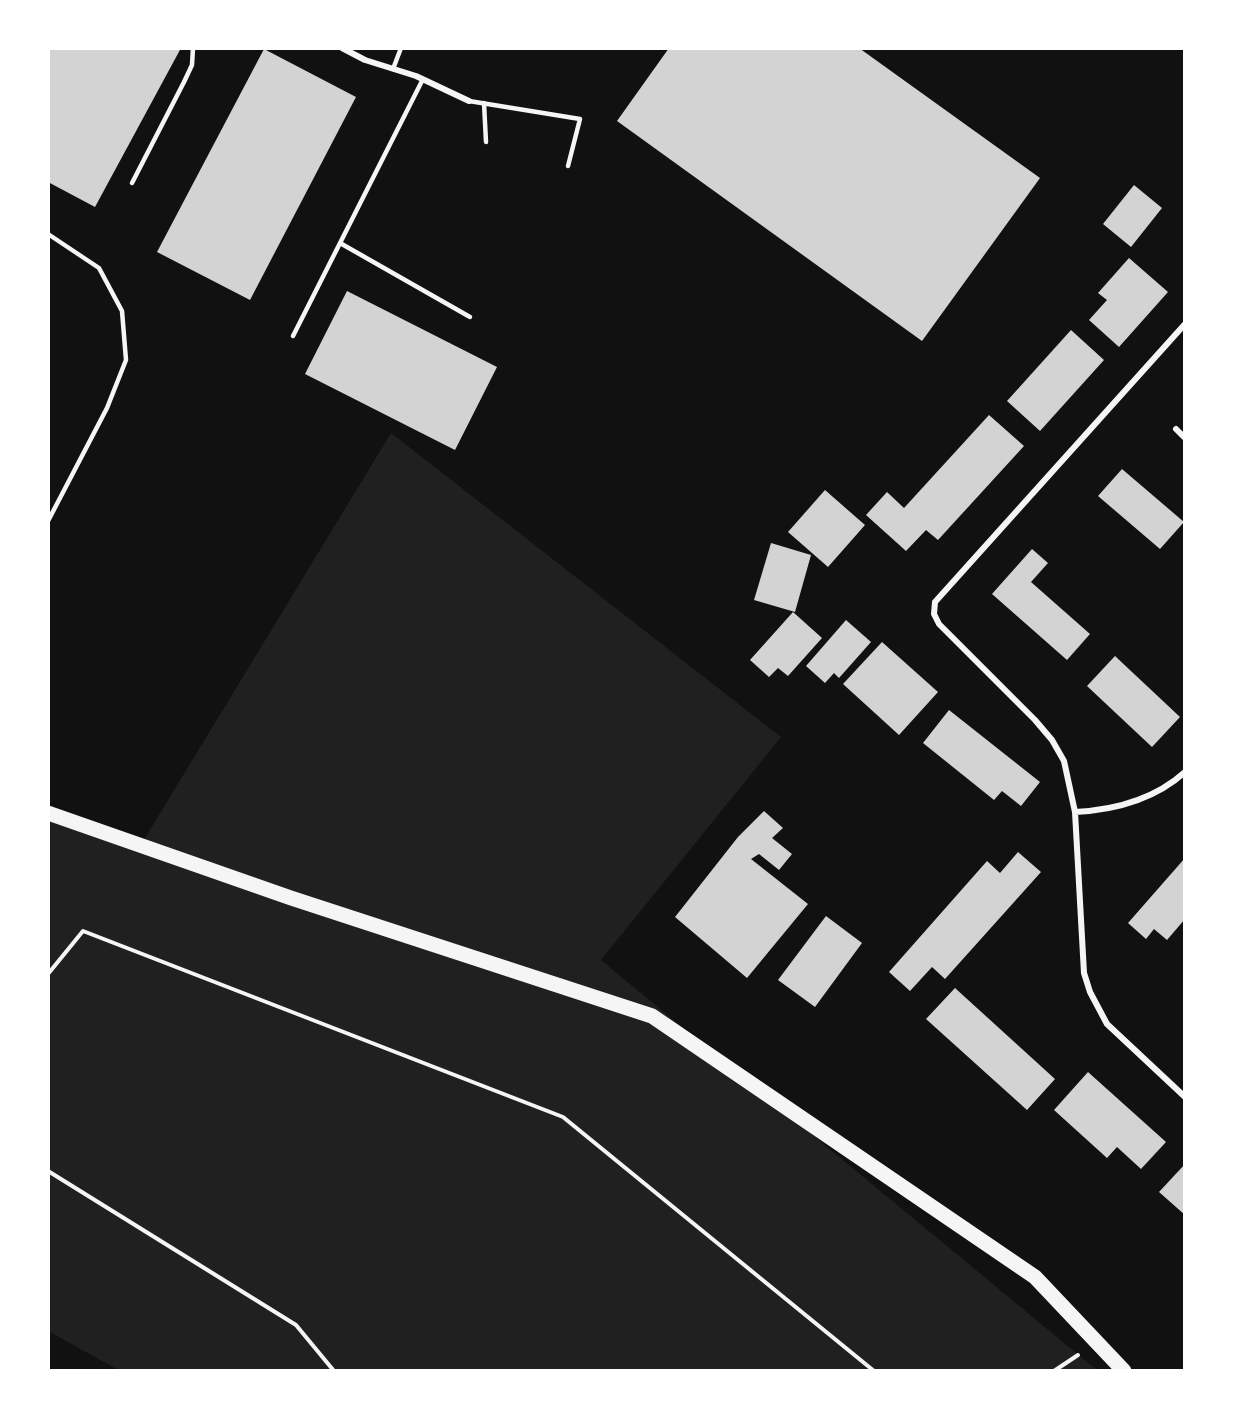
<!DOCTYPE html>
<style>
body{margin:0}
#map{position:relative;width:1233px;height:1419px;overflow:hidden;background:#111;font-family:"Alegreya Sans",sans-serif}
canvas{display:block}
.frame{position:absolute;inset:0;border:50px solid #fff;pointer-events:none}
</style>
<div id="map">
<canvas width="1233" height="1419"></canvas>
<div class="frame"></div>
</div>
<script>
const c = document.querySelector('canvas').getContext('2d');
c.lineJoin = 'round';
function paint(path, color) { c.fillStyle = color; c.fill(path, 'evenodd'); }
function trace(path, color, width, dash) { c.strokeStyle = color; c.lineWidth = width; c.lineCap = dash ? 'butt' : 'round'; c.setLineDash(dash || []); c.stroke(path); }
const green = new Path2D(`
 M 391,433 L 781,737 L 601,960 L 1098,1371 L 120,1371 L 48,1331 L 48,813 L 142,843 Z`);
const building = new Path2D(`
 M 48,48 L 181,48 L 95,207 L 48,182 Z
 M 669,48 L 859,48 L 1040,178 L 922,341 L 617,121 Z
 M 264,49 L 356,97 L 250,300 L 157,252 Z
 M 1134,185 L 1162,208 L 1131,247 L 1103,224 Z
 M 1129,258 L 1168,292 L 1119,347 L 1089,320 L 1107,300 L 1098,293 Z
 M 347,291 L 497,367 L 455,450 L 305,374 Z
 M 1071,330 L 1104,360 L 1040,431 L 1007,401 Z
 M 989,415 L 1024,446 L 938,540 L 926,530 L 906,551 L 866,515 L 887,492 L 904,508 Z
 M 1122,469 L 1184,522 L 1160,549 L 1098,496 Z
 M 825,490 L 865,525 L 828,567 L 788,532 Z
 M 771,543 L 811,555 L 795,612 L 754,600 Z
 M 1032,549 L 1048,563 L 1031,582 L 1090,634 L 1067,660 L 992,594 Z
 M 793,612 L 822,638 L 788,676 L 778,668 L 769,677 L 750,660 Z
 M 846,620 L 871,642 L 839,678 L 834,673 L 825,683 L 806,666 Z
 M 882,642 L 938,692 L 899,735 L 843,684 Z
 M 1115,656 L 1180,717 L 1152,747 L 1087,686 Z
 M 949,710 L 1040,782 L 1021,806 L 1002,791 L 994,800 L 923,743 Z
 M 764,811 L 783,828 L 772,838 L 792,854 L 779,870 L 759,854 L 751,859 L 808,904 L 747,978 L 675,917 L 738,837 Z
 M 1018,852 L 1041,872 L 945,979 L 932,967 L 910,991 L 889,972 L 987,861 L 1000,873 Z
 M 1185,858 L 1185,919 L 1167,940 L 1154,929 L 1146,939 L 1128,923 Z
 M 826,916 L 862,943 L 815,1007 L 778,980 Z
 M 955,988 L 1055,1079 L 1027,1110 L 926,1019 Z
 M 1088,1072 L 1166,1142 L 1141,1169 L 1117,1147 L 1107,1158 L 1054,1110 Z
 M 1185,1164 L 1185,1215 L 1159,1192 Z`);
const path = new Path2D(`
 M 48,974 L 83,931 L 563,1117 L 874,1371
 M 48,1171 L 296,1325 L 334,1371
 M 1054,1371 L 1078,1355`);
const service = new Path2D(`
 M 393,69 L 401,48
 M 469,101 L 580,119 L 568,166
 M 484,103 L 486,142
 M 132,183 L 184,82 L 192,65 L 193,48
 M 48,234 L 99,268 L 122,311 L 126,360 L 107,408 L 48,521
 M 340,243 L 470,317
 M 293,336 L 423,79`);
const minor = new Path2D(`
 M 342,48 L 365,60 L 416,76 L 469,101
 M 1185,324 L 935,602 L 934,614 L 939,624 L 1035,720 L 1052,740 L 1064,761 L 1075,812 L 1084,973 L 1090,992 L 1107,1024 L 1185,1097
 M 1176,429 L 1185,438
 M 1075,812 C 1114,810 1155,799 1185,772`);
const primary = new Path2D(`
 M 48,813 L 291,898 L 652,1016 L 1035,1277 L 1124,1371`);
paint(green, '#202020');
paint(building, '#d3d3d3');
trace(path, '#f5f5f5', 4);
trace(service, '#f5f5f5', 4.5);
trace(minor, '#f5f5f5', 6);
trace(primary, '#f5f5f5', 15);
</script>
